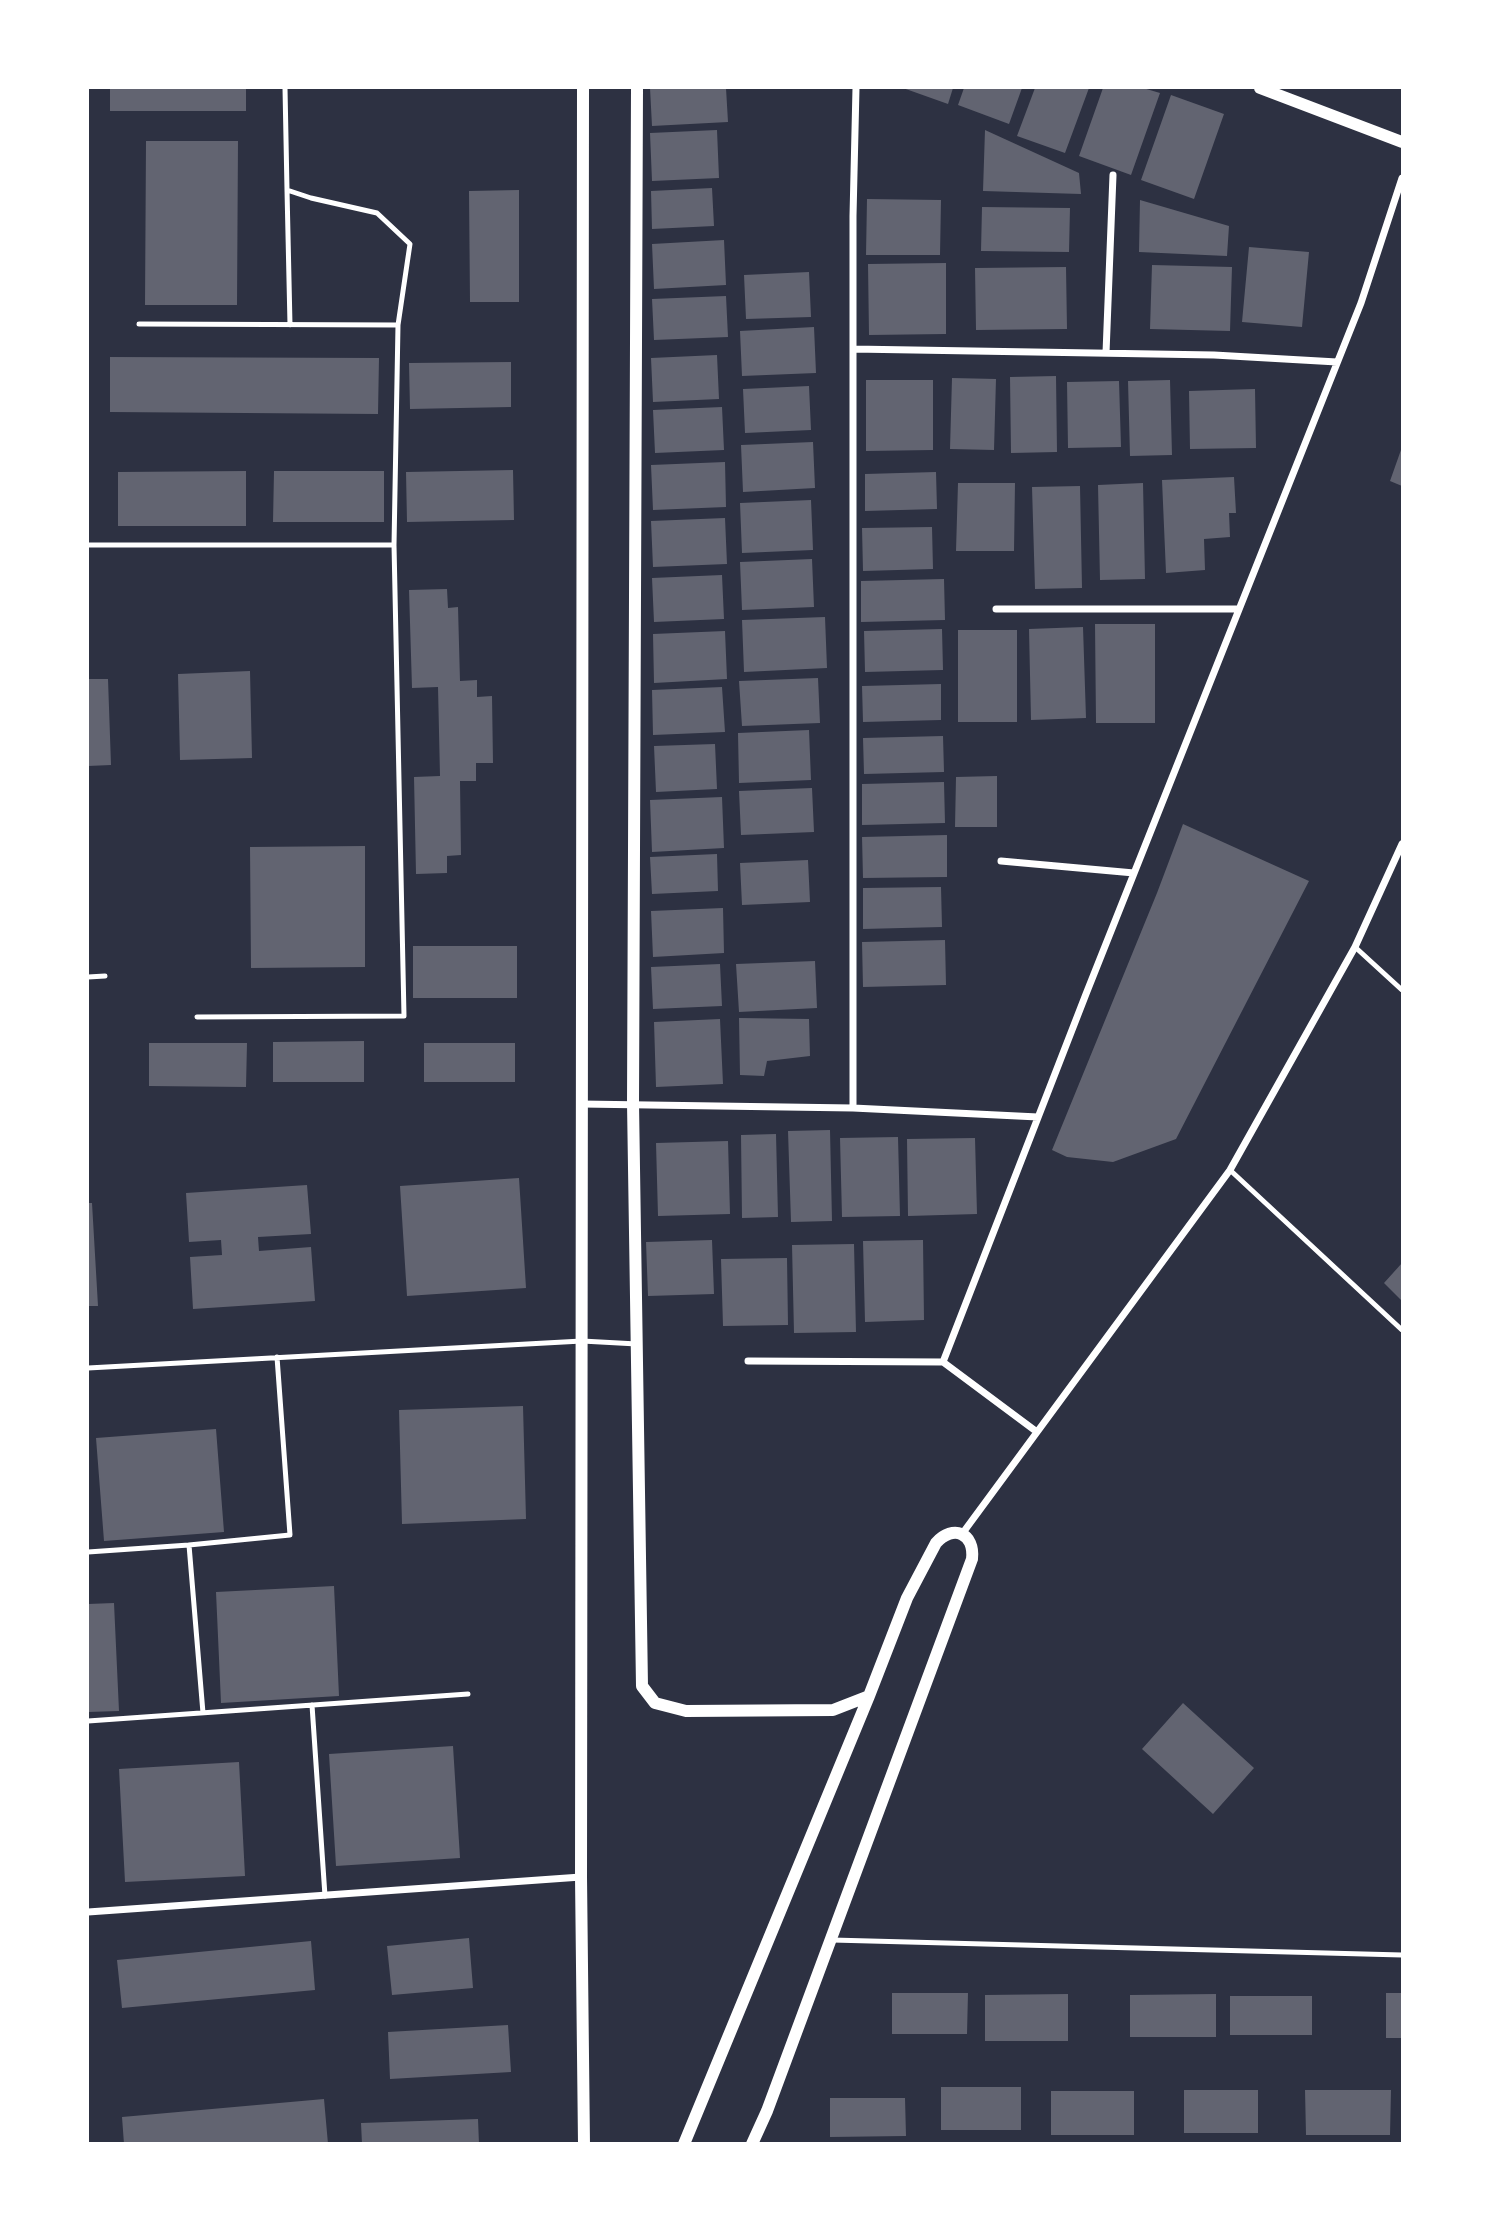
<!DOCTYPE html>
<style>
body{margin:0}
#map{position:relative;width:1490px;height:2231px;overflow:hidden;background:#2d3142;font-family:Quicksand,sans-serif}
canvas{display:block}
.frame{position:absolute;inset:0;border:89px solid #fff;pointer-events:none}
</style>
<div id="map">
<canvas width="1490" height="2231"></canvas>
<div class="frame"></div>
</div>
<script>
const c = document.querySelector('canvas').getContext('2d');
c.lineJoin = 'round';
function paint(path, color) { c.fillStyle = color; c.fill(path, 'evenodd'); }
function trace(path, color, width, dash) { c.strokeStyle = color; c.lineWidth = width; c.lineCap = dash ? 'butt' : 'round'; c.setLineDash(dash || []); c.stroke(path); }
const building = new Path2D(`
 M 110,88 L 246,88 L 246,111 L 110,111 Z
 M 650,88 L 726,88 L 728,122 L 652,126 Z
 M 903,88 L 953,88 L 948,104 Z
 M 964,88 L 1022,88 L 1009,124 L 958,105 Z
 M 1035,88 L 1089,88 L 1065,153 L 1017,136 Z
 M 1103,88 L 1143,88 L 1160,93 L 1131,175 L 1079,156 Z
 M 1171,95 L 1224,114 L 1194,199 L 1141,180 Z
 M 717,130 L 719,178 L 652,181 L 650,133 Z
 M 985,130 L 1079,173 L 1081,194 L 983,191 Z
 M 146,141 L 238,141 L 237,305 L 145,305 Z
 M 712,188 L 714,226 L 652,229 L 651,191 Z
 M 519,190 L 519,302 L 470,302 L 469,191 Z
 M 867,199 L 941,200 L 940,255 L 866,255 Z
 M 1140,200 L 1229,226 L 1227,256 L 1139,252 Z
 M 982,207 L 1070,208 L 1069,252 L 981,251 Z
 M 724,240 L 726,285 L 654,289 L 652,244 Z
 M 1249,247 L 1309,252 L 1302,327 L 1242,322 Z
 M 946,263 L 946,334 L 869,335 L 868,264 Z
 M 1152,265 L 1232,267 L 1230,331 L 1150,329 Z
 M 1066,267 L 1067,329 L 976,330 L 975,268 Z
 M 809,272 L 811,317 L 746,319 L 744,275 Z
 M 726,296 L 728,337 L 654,340 L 652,299 Z
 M 814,327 L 816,373 L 742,376 L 740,331 Z
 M 717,355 L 719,399 L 653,402 L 651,358 Z
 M 110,357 L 379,358 L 378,414 L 110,412 Z
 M 511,362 L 511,407 L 410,409 L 409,363 Z
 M 1056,376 L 1057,452 L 1011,453 L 1010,377 Z
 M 952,378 L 996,379 L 994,450 L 950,449 Z
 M 866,380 L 933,380 L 933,450 L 866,451 Z
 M 1170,380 L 1172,455 L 1130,456 L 1128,381 Z
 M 1119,381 L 1121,447 L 1068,448 L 1067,382 Z
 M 809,386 L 811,430 L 745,433 L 743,389 Z
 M 1255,389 L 1256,448 L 1190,449 L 1189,391 Z
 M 722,407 L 724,450 L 655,453 L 653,410 Z
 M 813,442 L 815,488 L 743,492 L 741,445 Z
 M 1402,447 L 1402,486 L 1390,481 Z
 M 725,462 L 726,507 L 653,510 L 651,465 Z
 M 513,470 L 514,520 L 407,522 L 406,472 Z
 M 246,471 L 246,526 L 118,526 L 118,472 Z
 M 274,471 L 384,471 L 384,522 L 273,522 Z
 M 936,472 L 937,509 L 865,511 L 865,474 Z
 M 1234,477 L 1236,513 L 1229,513 L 1230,537 L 1204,539 L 1205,570 L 1166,573 L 1162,480 Z
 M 958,483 L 1015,483 L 1014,551 L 956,551 Z
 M 1143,483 L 1145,579 L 1100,580 L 1098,485 Z
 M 1080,486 L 1082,588 L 1035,589 L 1032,487 Z
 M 811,500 L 813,550 L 742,553 L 740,503 Z
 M 725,518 L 727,564 L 653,567 L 651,521 Z
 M 932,527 L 933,569 L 863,571 L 862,528 Z
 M 812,559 L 814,607 L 742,610 L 740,562 Z
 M 722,575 L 724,619 L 654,622 L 652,578 Z
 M 944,579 L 945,620 L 861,622 L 861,581 Z
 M 447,589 L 448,608 L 458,607 L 460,681 L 477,680 L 477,697 L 492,696 L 493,763 L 476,763 L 476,781 L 460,781 L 461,855 L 447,856 L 447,873 L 416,874 L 414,777 L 440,776 L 438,687 L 412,688 L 409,590 Z
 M 825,617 L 827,668 L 744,672 L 742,620 Z
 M 1095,624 L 1155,624 L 1155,723 L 1096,723 Z
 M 1083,627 L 1086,718 L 1031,720 L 1029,629 Z
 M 942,629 L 943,670 L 865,672 L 864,631 Z
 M 958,630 L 1017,630 L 1017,722 L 958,722 Z
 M 725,631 L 727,679 L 654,683 L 653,634 Z
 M 250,671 L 252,758 L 180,760 L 178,674 Z
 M 818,678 L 820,723 L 742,726 L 739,681 Z
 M 88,679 L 108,679 L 111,765 L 88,766 Z
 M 941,684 L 941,720 L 863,722 L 862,686 Z
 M 722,687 L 725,732 L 653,735 L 652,690 Z
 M 809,730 L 811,780 L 739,783 L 738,733 Z
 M 943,736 L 944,772 L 864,774 L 863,738 Z
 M 715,744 L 717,789 L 656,792 L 654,746 Z
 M 997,776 L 997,827 L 955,827 L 956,777 Z
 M 944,782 L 945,823 L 862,825 L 862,784 Z
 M 812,788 L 814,832 L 741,835 L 739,791 Z
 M 722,797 L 724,848 L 652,852 L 650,800 Z
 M 1183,824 L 1309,881 L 1176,1139 L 1113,1162 L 1067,1157 L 1052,1150 L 1157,893 Z
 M 947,835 L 947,877 L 863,878 L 862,837 Z
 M 365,846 L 365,967 L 251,968 L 250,847 Z
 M 717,854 L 718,891 L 652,894 L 650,857 Z
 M 808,860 L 810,902 L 742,905 L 740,863 Z
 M 941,887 L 942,927 L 863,929 L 863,888 Z
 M 723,908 L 724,953 L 653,957 L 651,911 Z
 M 945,940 L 946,985 L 863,987 L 862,942 Z
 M 413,946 L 517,946 L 517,998 L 413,998 Z
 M 815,961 L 817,1008 L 739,1012 L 736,964 Z
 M 720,964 L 722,1006 L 653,1009 L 651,967 Z
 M 739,1018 L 809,1019 L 810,1056 L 767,1061 L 764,1076 L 740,1075 Z
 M 720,1019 L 723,1084 L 656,1087 L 654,1022 Z
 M 364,1041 L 364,1082 L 273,1082 L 273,1042 Z
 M 149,1043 L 247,1043 L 246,1087 L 149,1086 Z
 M 424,1043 L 515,1043 L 515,1082 L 424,1082 Z
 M 830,1130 L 832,1221 L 791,1222 L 788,1131 Z
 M 776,1134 L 778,1217 L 742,1218 L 741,1135 Z
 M 898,1137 L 900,1216 L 842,1217 L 840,1138 Z
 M 975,1138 L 977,1214 L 908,1216 L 907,1139 Z
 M 728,1141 L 730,1214 L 658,1216 L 656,1143 Z
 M 519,1178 L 526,1288 L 407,1296 L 400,1186 Z
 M 307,1185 L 311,1234 L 258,1237 L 259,1251 L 311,1247 L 315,1301 L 193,1309 L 190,1257 L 222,1255 L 221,1240 L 189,1242 L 186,1193 Z
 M 88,1203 L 92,1203 L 98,1306 L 88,1306 Z
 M 712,1240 L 714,1294 L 648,1296 L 646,1242 Z
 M 923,1240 L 924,1320 L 865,1322 L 863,1241 Z
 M 854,1244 L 856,1332 L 794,1333 L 792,1245 Z
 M 787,1258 L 788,1325 L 723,1326 L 721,1259 Z
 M 1402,1263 L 1402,1301 L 1384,1283 Z
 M 523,1406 L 526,1519 L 402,1524 L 399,1410 Z
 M 216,1429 L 224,1532 L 104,1541 L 96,1438 Z
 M 334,1586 L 339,1696 L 221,1703 L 216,1592 Z
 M 114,1603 L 119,1711 L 88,1712 L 88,1604 Z
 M 1183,1703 L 1254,1768 L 1213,1814 L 1142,1749 Z
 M 453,1746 L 460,1858 L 336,1866 L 329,1754 Z
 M 239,1762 L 245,1876 L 125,1882 L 119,1769 Z
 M 469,1938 L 473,1988 L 392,1995 L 387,1946 Z
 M 311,1941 L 315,1990 L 122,2008 L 117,1960 Z
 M 892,1993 L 968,1993 L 967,2034 L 892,2034 Z
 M 1386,1993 L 1402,1993 L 1402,2038 L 1386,2038 Z
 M 1068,1994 L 1068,2041 L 985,2041 L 985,1995 Z
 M 1216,1994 L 1216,2037 L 1130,2037 L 1130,1995 Z
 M 1230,1996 L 1312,1996 L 1312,2035 L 1230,2035 Z
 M 508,2025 L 511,2072 L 390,2079 L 388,2032 Z
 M 941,2087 L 1021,2087 L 1021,2130 L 941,2130 Z
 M 1184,2090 L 1258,2090 L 1258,2133 L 1184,2133 Z
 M 1305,2090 L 1391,2090 L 1390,2135 L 1306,2135 Z
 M 1051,2091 L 1134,2091 L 1134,2135 L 1051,2135 Z
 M 830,2098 L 905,2098 L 906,2136 L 830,2137 Z
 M 324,2099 L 328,2144 L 124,2144 L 122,2117 Z
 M 478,2119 L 479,2144 L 362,2144 L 361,2123 Z`);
const service = new Path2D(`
 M 287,190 L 290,325
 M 139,324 L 398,325
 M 88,545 L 394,545
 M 1355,947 L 1402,990
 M 88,977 L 105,976
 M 197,1017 L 404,1016 L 394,545 L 398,325 L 410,244 L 377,213 L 311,198 L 287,190 L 285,88
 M 1230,1170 L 1402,1330
 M 88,1368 L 582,1341 L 637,1344
 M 189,1545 L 290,1535 L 277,1357
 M 88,1552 L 189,1545 L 203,1713
 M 312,1705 L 325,1896
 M 88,1721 L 468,1694
 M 832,1940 L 1402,1955`);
const minor = new Path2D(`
 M 853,349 L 1214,355 L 1337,362
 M 1106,353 L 1113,175
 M 996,609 L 1238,609
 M 1001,861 L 1134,873
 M 581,1104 L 853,1108 L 1038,1117
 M 853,1108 L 853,216 L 856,88
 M 748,1361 L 943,1362 L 1086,994 L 1361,303 L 1402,178
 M 943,1362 L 1037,1432
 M 962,1534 L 1230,1170 L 1355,947 L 1402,844
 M 88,1912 L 581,1877`);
const tertiary = new Path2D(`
 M 583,88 L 581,1877 L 584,2144
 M 637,88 L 633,1103 L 642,1686 L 655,1703 L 686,1711 L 833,1710 L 869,1696
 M 1260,88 L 1402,142
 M 684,2144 L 869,1696 L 907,1598 L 936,1543 C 953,1524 975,1533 972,1559 L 767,2111 L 752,2144`);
paint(building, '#626471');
trace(service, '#fff', 5);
trace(minor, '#fff', 7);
trace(tertiary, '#fff', 12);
</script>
